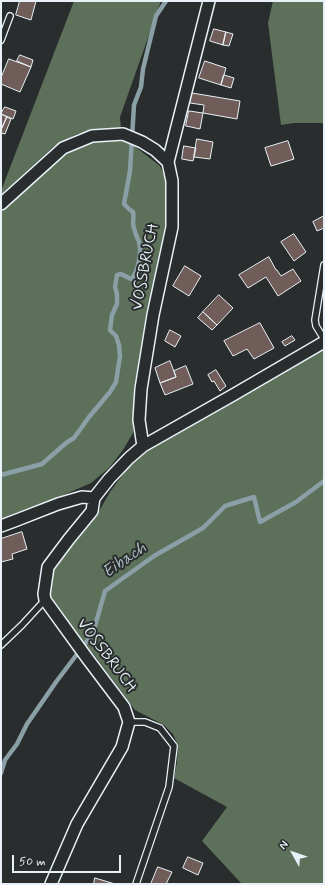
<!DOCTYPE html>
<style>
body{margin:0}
#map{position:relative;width:325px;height:885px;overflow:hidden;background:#2a2d2e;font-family:Mynerve,sans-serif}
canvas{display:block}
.frame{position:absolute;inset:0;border:2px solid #e8f1f8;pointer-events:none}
.north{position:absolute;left:273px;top:833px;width:40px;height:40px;-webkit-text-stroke:3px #2a2d2e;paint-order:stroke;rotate:310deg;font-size:11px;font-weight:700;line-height:16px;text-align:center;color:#e8f1f8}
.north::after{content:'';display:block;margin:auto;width:14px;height:18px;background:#e8f1f8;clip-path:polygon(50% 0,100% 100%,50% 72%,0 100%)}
.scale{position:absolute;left:12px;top:855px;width:109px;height:18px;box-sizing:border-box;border:2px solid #e8f1f8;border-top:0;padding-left:5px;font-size:12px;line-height:14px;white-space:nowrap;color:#e8f1f8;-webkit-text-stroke:3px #2a2d2e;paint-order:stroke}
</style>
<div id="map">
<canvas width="325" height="885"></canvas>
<div class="frame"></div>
<div class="north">N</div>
<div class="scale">50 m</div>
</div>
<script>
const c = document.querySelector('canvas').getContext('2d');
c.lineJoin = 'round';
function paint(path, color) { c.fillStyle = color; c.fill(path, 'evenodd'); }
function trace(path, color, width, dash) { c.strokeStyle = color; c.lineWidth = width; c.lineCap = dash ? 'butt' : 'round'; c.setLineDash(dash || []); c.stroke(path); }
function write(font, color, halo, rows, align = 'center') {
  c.font = font + ' Mynerve,sans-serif'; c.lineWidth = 4; c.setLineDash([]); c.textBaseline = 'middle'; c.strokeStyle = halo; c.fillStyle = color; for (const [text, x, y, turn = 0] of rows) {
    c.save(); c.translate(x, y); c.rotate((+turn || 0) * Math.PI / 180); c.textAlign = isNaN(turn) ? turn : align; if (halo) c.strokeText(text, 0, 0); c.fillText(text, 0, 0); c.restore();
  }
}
const green = new Path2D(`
 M 74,1 L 161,1 L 120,117 L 121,129 L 101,129 L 77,134 L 54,146 L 1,195 L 1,191 Z
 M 273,1 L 324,1 L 324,123 L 294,123 L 281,125 L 268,23 Z
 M 118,137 L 129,142 L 160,166 L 167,181 L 165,226 L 134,416 L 133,433 L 123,450 L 109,468 L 91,483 L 50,501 L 1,519 L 1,206 L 63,151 L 91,139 Z
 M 324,347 L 324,884 L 242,884 L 202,841 L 227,807 L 174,778 L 177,762 L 178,745 L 173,734 L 164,725 L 135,710 L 94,655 L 61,620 L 54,609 L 49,590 L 53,570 L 98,513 L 110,492 L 132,462 L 156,445 Z`);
const stream = new Path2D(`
 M 1,475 L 42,464 L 66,443 L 74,438 L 89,417 L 110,392 L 116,382 L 120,356 L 119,345 L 116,336 L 110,330 L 112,315 L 117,304 L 117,294 L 115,287 L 117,275 L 121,274 L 131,279 C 138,273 142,252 139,242 C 139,240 137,239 137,237 C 135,233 134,228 133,224 C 133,220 134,216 133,212 L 129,209 L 124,204 L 130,171 L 134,105 L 141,87 L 143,69 L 156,16 L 166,1
 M 1,773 L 5,760 L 17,744 L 27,724 L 56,682 L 93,633 L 105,591 L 154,556 L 203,528 L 225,506 L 254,497 L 260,522 L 296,502 L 324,481`);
const building = new Path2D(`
 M 20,1 L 36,1 L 31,20 L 16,15 Z
 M 214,29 L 226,32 L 223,45 L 210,41 Z
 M 226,32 L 233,34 L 229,46 L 223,45 Z
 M 20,55 L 33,60 L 31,67 L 17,61 Z
 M 9,59 L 31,67 L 20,92 L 1,84 L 1,78 Z
 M 205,61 L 226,68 L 221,85 L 199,78 Z
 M 224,75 L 234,78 L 231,88 L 221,85 Z
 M 192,93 L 240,101 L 237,119 L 203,113 L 204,105 L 190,103 Z
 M 5,107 L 16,111 L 13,119 L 1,114 Z
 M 189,111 L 203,113 L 200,129 L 186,126 Z
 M 1,114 L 7,117 L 1,130 Z
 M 7,117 L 11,119 L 5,134 L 1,133 L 1,130 Z
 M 197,139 L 213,142 L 210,159 L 194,157 Z
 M 288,141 L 294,159 L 271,166 L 265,148 Z
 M 184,146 L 196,148 L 193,161 L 182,159 Z
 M 324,216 L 324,228 L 317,231 L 313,222 Z
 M 294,234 L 306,252 L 294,261 L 281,242 Z
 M 269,257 L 276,270 L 277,270 L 281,276 L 293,269 L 301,281 L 278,296 L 266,277 L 248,288 L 239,275 Z
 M 185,266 L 201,276 L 189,296 L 173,286 Z
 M 219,295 L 233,308 L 217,325 L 203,312 Z
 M 203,312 L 217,325 L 212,330 L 198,318 Z
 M 260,323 L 274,348 L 254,359 L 247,349 L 233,356 L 224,341 Z
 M 170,330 L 181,336 L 175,347 L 165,341 Z
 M 292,336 L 295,340 L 285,346 L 282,342 Z
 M 170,361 L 176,377 L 160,383 L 155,368 Z
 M 186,366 L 193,384 L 165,395 L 160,383 L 176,377 L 174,371 Z
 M 216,370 L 226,386 L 220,391 L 214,381 L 212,382 L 208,375 Z
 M 22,532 L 27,549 L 12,554 L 13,559 L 1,562 L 1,539 Z
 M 188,857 L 203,863 L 198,875 L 183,868 Z
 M 158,867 L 172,872 L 166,884 L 151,884 Z
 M 95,878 L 115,884 L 94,884 Z`);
const lane = new Path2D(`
 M 1,40 L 10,16
 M 324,265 L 315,320 L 316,326 L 324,339
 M 1,645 L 22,625 L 45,600
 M 129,722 L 145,722 L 160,728 L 174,746 L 169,787 L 136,884`);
const street = new Path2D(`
 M 1,204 L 63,148 L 92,136 L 123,134 L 142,142 L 155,150 L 168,162
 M 143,446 L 139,420 L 141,389 L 153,315 L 172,227 L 172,181 L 168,162 L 209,1
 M 1,526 L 17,520 L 58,504 L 82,497 L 94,498
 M 51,884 L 77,824 L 122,747 L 129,722 L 124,707 L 87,658 L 45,600 L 44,594 L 48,567 L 69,539 L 92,511 L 94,498 L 109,479 L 129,458 L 143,446 L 233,395 L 324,342`);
const streetNames = [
 ["VOSSBRUCH",146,267,-79],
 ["VOSSBRUCH",106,656,53]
];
const waterNames = [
 ["Eibach",125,561,-35]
];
paint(green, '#5c705a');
trace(stream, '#8aa0a6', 4.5);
paint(building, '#705d5a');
trace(building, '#e8f1f8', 1);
trace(lane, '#e8f1f8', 8);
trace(street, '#e8f1f8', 14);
trace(lane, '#2a2d2e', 5.5);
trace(street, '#2a2d2e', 11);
write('16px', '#e8f1f8', '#2a2d2e', streetNames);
write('italic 17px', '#aabbc1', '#2a2d2e', waterNames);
</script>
